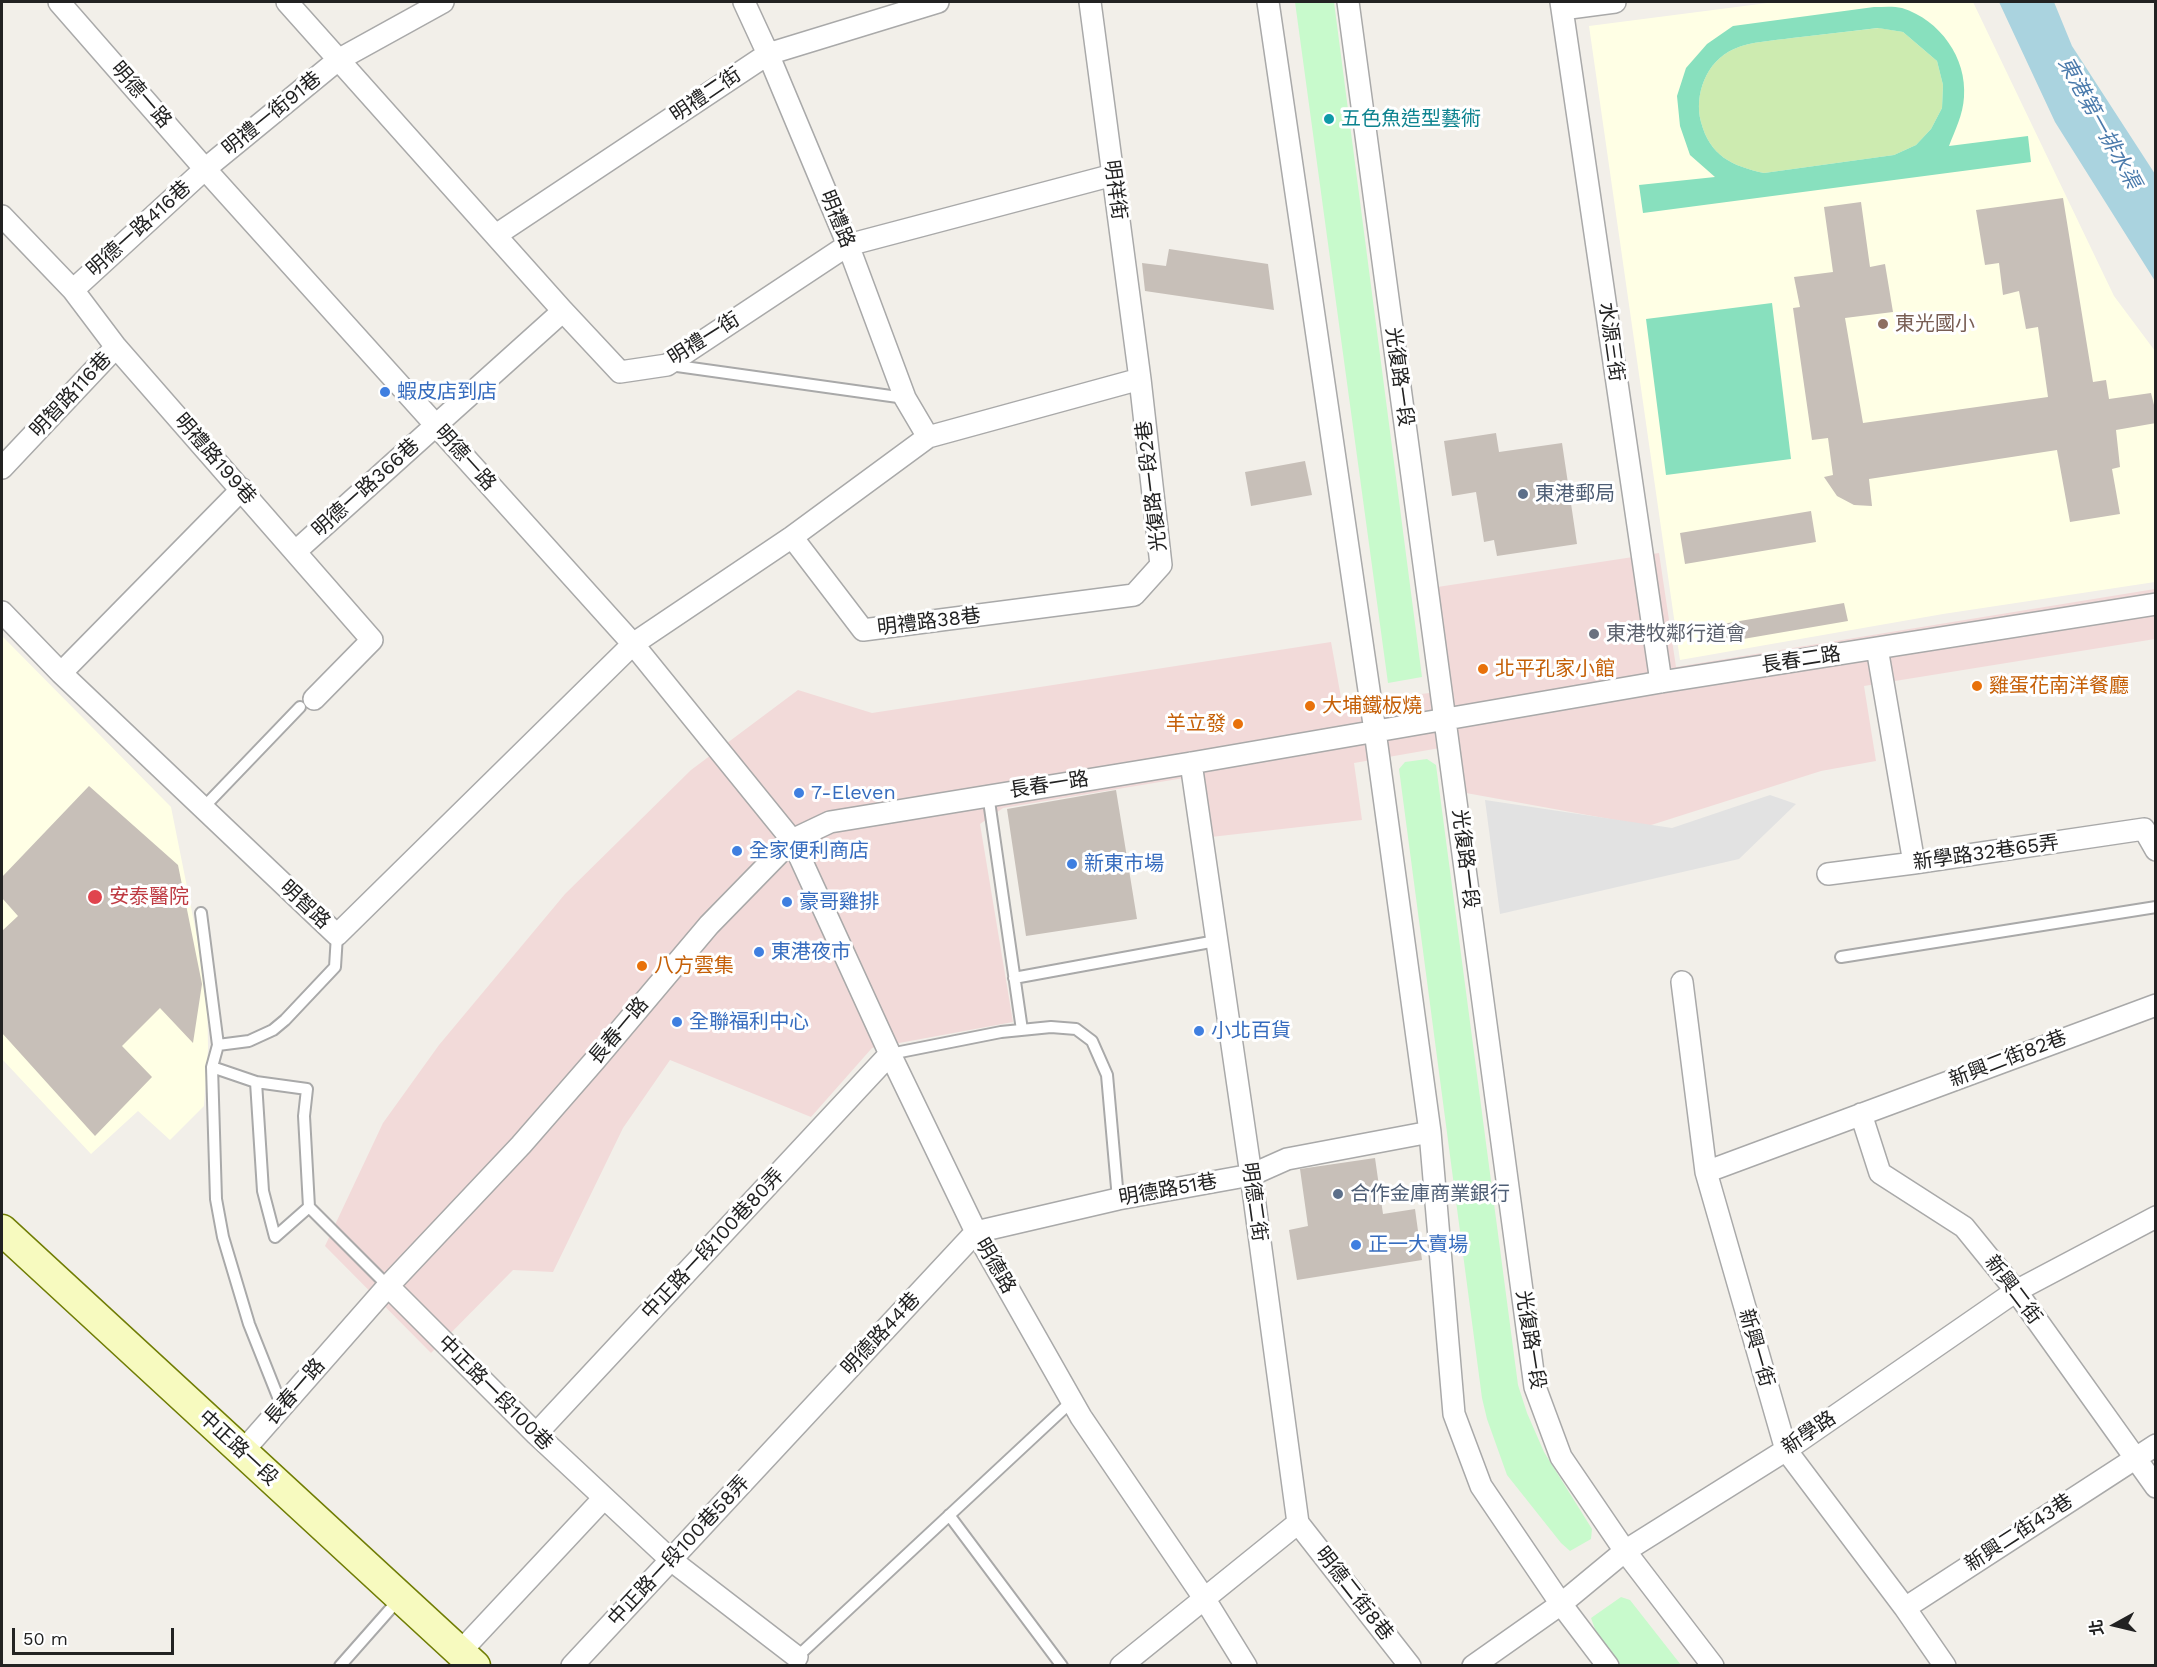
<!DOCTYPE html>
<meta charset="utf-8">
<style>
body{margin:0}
#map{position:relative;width:2157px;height:1667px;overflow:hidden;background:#f2efe9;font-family:"Work Sans","Noto Sans TC",sans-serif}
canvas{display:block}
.frame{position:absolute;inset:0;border:3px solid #222;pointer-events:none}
.north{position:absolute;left:2085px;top:1595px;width:60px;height:60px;-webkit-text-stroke:4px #fff;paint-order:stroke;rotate:262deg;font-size:16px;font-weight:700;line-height:24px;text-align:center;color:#222}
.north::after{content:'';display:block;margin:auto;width:21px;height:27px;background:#222;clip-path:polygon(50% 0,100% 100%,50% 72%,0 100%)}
.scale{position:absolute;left:12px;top:1628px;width:162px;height:27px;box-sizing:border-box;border:3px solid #222;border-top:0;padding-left:8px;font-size:18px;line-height:21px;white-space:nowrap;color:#222;-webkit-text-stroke:4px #fff;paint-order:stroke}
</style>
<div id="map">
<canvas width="2157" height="1667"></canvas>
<div class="frame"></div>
<div class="north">北</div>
<div class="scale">50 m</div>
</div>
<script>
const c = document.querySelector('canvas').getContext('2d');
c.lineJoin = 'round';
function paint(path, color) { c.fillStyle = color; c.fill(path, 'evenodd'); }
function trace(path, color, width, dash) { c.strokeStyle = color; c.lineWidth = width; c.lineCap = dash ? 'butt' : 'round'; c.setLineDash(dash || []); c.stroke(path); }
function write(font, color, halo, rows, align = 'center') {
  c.font = font + ' "Work Sans","Noto Sans TC",sans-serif'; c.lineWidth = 6; c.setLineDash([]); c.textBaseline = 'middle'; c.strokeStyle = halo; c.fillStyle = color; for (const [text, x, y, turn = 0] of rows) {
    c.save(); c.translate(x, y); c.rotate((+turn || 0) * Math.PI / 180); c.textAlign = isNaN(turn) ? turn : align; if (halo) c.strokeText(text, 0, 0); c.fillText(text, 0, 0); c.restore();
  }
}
const commercial = new Path2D(`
 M 1659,553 L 1676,667 L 2155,589 L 2155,639 L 1864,686 L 1876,761 L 1821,771 L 1648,826 L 1466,793 L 1457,745 L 1354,763 L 1362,820 L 1193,839 L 1184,778 L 1003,808 L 980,824 L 1013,1022 L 872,1048 L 811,1117 L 670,1060 L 623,1128 L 553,1272 L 513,1270 L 431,1353 L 325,1246 L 383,1123 L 439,1045 L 565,894 L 691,770 L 798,690 L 872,713 L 1331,642 L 1342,703 L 1447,691 L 1431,588 Z`);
const education = new Path2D(`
 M 1775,2 L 1973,2 L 2114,296 L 2155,351 L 2155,582 L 1943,614 L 1680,660 L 1589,26 Z
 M 2,636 L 171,807 L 207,987 L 208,1049 L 204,1106 L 170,1140 L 138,1111 L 91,1154 L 2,1059 Z`);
const grass = new Path2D(`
 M 1879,28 L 1903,32 L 1937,61 L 1943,85 L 1942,108 L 1931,129 L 1916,145 L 1894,155 L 1764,173 C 1732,166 1710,156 1701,122 C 1694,95 1706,61 1734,49 C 1752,41 1773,41 1792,38 C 1821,35 1850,31 1879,28 Z`);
const park = new Path2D(`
 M 1295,2 L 1334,2 L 1422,677 L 1388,683 Z
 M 1427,759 L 1436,765 L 1518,1385 L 1527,1413 L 1544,1452 L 1592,1529 L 1591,1539 L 1570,1551 L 1561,1543 L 1507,1475 L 1487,1419 L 1482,1398 L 1399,769 L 1405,762 Z
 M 1621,1597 L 1630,1600 L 1681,1665 L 1618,1665 L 1600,1643 L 1591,1618 Z`);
const pitch = new Path2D(`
 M 1874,7 C 1883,7 1894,6 1902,8 C 1940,20 1967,58 1964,97 C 1963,115 1955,130 1949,146 L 2028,136 L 2031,162 L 1643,213 L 1639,185 L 1715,177 L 1690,155 L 1680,126 L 1677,96 L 1686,68 L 1707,44 L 1733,26 ZM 1878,28 L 1903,32 L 1937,61 L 1943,85 L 1942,108 L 1931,129 L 1916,145 L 1894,155 L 1764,173 C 1732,166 1710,156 1701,122 C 1694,95 1706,61 1734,49 C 1752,41 1773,41 1792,38 C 1821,35 1850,31 1878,28 Z
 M 1772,303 L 1791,459 L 1666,475 L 1646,319 Z`);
const parking = new Path2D(`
 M 1770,795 L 1796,804 L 1739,859 L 1500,914 L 1485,800 L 1672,828 Z`);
const water = new Path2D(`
 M 1999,2 L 2054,2 L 2072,46 L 2155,174 L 2155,281 L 2055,122 Z`);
const building = new Path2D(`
 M 2063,198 L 2093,382 L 2106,380 L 2109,399 L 2151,393 L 2156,413 L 2156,423 L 2116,430 L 2120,467 L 2112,469 L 2120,514 L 2070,522 L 2057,450 L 1869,479 L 1872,506 L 1854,505 L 1837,496 L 1824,477 L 1833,475 L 1828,438 L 1812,440 L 1793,308 L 1800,307 L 1794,277 L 1833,272 L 1824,207 L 1861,202 L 1870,267 L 1885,264 L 1893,312 L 1845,318 L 1863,423 L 2048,397 L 2038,327 L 2026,329 L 2019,291 L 2003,295 L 1999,263 L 1985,265 L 1976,210 Z
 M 1169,249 L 1268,264 L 1274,310 L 1145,291 L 1142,263 L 1166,266 Z
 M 1496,433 L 1499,452 L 1562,443 L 1577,544 L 1497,556 L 1494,540 L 1484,542 L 1476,492 L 1452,496 L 1444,441 Z
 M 1305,461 L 1312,495 L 1251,506 L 1245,472 Z
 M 1811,511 L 1816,542 L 1685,564 L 1680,533 Z
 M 1844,603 L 1848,621 L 1714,644 L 1711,626 Z
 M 89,786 L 178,865 L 202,984 L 193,1043 L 160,1008 L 122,1046 L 152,1077 L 95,1136 L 2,1033 L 2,931 L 18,916 L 2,898 L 2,877 Z
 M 1116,790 L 1137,919 L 1026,936 L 1007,809 Z
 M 1375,1158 L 1383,1214 L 1415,1209 L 1422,1260 L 1297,1280 L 1289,1230 L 1308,1226 L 1300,1169 Z`);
const lane = new Path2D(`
 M 670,365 L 905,398
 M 988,794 L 1022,1030
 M 203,808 L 300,707
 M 201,913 L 218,1045 L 212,1067 L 216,1199 L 223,1237 L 249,1324 L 282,1407
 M 1841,957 L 2156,907
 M 1014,978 L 1216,941
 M 218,1045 L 249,1041 L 273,1030 L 285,1020 L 335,967 L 337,935
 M 890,1054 L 1001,1032 L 1051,1027 L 1076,1029 L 1092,1041 L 1107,1075 L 1118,1199
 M 212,1067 L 256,1082 L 263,1191 L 275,1237 L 309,1207 L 304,1116 L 307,1089 L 256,1082
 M 309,1207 L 388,1286
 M 949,1515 L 1062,1666
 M 797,1657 L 1072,1401
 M 340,1666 L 400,1598`);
const street = new Path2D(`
 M 59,2 L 205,169 L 633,644 L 792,840 L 890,1054 L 976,1232 L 1081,1417 L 1204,1598 L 1246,1666
 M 287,2 L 563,311 L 620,372 L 667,365 L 848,245 L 1113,175
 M 744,2 L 768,54 L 848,245 L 905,398 L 928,437
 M 1268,2 L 1375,731 L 1430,1132 L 1454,1414 L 1481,1486 L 1561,1604 L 1608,1666
 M 1348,2 L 1535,1387 L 1561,1457 L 1625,1551 L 1713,1666
 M 1561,2 L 1661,682
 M 1562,9 L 1615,2
 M 2,216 L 73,290 L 116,347 L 372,640 L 314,699
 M 496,235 L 768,54 L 938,2
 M 73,290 L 205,169 L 338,60 L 443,2
 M 2,468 L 116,347
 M 792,537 L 863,630 L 1134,595 L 1161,565 L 1140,379 L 1090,2
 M 296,551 L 563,311
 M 2,612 L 61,673 L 337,935 L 633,644 L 792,537 L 928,437 L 1140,379
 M 1877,648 L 1914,863
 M 61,673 L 242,489
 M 1828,874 L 1914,863 L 2144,829 L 2156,850
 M 1682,982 L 1706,1172 L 1786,1450 L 1905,1608 L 1945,1666
 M 1861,1114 L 1880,1173 L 1964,1227 L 2016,1291 L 2156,1487
 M 1706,1172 L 2156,1005
 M 388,1286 L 536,1434 L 671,1560 L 797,1657
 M 536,1434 L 890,1054
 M 243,1451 L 388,1286 L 521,1145 L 596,1059 L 709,925 L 792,840 L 830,822 L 1191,763 L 1661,682 L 2156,604
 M 1298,1523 L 1410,1666
 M 1905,1608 L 2156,1445
 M 460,1652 L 604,1498
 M 572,1666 L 976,1232 L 1118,1199 L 1251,1175 L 1287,1159 L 1430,1132
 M 1121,1666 L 1298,1523 L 1251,1175 L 1191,763
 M 1473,1666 L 1561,1604 L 1625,1551 L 1786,1450 L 2016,1291 L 2156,1217`);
const secondary = new Path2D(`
 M 2,1230 L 475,1666`);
const markers = [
 [1329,119,6,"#0f9aa8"],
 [1883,324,6,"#8d6e63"],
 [385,392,6,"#3f7fe0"],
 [1523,494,6,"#5c6f8a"],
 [1594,634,6,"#6b7280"],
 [1483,669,6,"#e8710a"],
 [1977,686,6,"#e8710a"],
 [1310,706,6,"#e8710a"],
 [1238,724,6,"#e8710a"],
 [799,793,6,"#3f7fe0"],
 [737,851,6,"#3f7fe0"],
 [1072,864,6,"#3f7fe0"],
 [95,897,8,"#e0444e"],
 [787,902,6,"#3f7fe0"],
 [759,952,6,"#3f7fe0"],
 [642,966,6,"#e8710a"],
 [677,1022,6,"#3f7fe0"],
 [1199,1031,6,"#3f7fe0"],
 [1338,1194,6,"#5c6f8a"],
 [1356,1245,6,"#3f7fe0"]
];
const streetNames = [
 ["明德一路",141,95,49],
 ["明禮二街",706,95,-34],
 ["明禮一街91巷",272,114,-39],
 ["明祥街",1115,190,82],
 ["明禮路",837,219,68],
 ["明德一路416巷",139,229,-42],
 ["明禮一街",704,339,-32],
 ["水源三街",1611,342,82],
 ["光復路一段",1399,377,82],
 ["明智路116巷",71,395,-47],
 ["明德一路",465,458,48],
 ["明禮路199巷",215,459,49],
 ["光復路一段2巷",1152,486,-97],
 ["明德一路366巷",366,488,-42],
 ["明禮路38巷",929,622,-7],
 ["長春二路",1801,660,-9],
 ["長春一路",1049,785,-9],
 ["新學路32巷65弄",1986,853,-8],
 ["光復路一段",1465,859,83],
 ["明智路",305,905,43],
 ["長春一路",619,1031,-50],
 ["新興二街82巷",2008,1059,-21],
 ["明德路51巷",1168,1190,-10],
 ["明德二街",1254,1202,82],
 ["中正路一段100巷80弄",713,1244,-47],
 ["明德路",995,1266,60],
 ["新興二街",2013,1290,53],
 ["明德路44巷",881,1334,-47],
 ["光復路一段",1530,1340,81],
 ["新興一街",1756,1348,74],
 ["長春一路",295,1392,-49],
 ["中正路一段100巷",495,1393,45],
 ["新學路",1809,1433,-34],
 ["中正路一段",238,1448,43],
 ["新興二街43巷",2019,1533,-33],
 ["中正路一段100巷58弄",679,1551,-47],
 ["明德二街8巷",1354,1594,52]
];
const cultureNames = [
 ["五色魚造型藝術",1341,119]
];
const educationNames = [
 ["東光國小",1895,324]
];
const shopNames = [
 ["蝦皮店到店",397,392],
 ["7-Eleven",811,793],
 ["全家便利商店",749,851],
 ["新東市場",1084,864],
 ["豪哥雞排",799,902],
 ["東港夜市",771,952],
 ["全聯福利中心",689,1022],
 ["小北百貨",1211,1031],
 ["正一大賣場",1368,1245]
];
const serviceNames = [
 ["東港郵局",1535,494],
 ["合作金庫商業銀行",1350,1194]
];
const worshipNames = [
 ["東港牧鄰行道會",1606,634]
];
const foodNames = [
 ["北平孔家小館",1495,669],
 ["雞蛋花南洋餐廳",1989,686],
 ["大埔鐵板燒",1322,706],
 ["羊立發",1226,724,"right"],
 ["八方雲集",654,966]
];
const healthNames = [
 ["安泰醫院",109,897]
];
const waterNames = [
 ["東港第一排水渠",2099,123,61]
];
paint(commercial, '#f2dad9');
paint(education, '#ffffe5');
paint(grass, '#cdebb0');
paint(park, '#c8facc');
paint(pitch, '#88e0be');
paint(parking, '#e2e2e2');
paint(water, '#aad3df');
paint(building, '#c7bfb8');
trace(lane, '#a9a9a9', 14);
trace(street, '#a9a9a9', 24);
trace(secondary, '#707d05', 33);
trace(lane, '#fff', 10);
trace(street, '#fff', 21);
trace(secondary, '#f7fabf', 30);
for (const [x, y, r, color] of markers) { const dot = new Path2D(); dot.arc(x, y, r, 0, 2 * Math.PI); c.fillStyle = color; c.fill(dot); trace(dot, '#fff', 2); }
write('20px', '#222', '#fff', streetNames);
write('20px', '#0d838f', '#fff', cultureNames, 'left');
write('20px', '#785e54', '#fff', educationNames, 'left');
write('20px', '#366cbe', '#fff', shopNames, 'left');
write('20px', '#4e5e75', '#fff', serviceNames, 'left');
write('20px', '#5b616d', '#fff', worshipNames, 'left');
write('20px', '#c56008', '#fff', foodNames, 'left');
write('20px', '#be3a42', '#fff', healthNames, 'left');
write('italic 21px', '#4a7aab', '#fff', waterNames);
</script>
